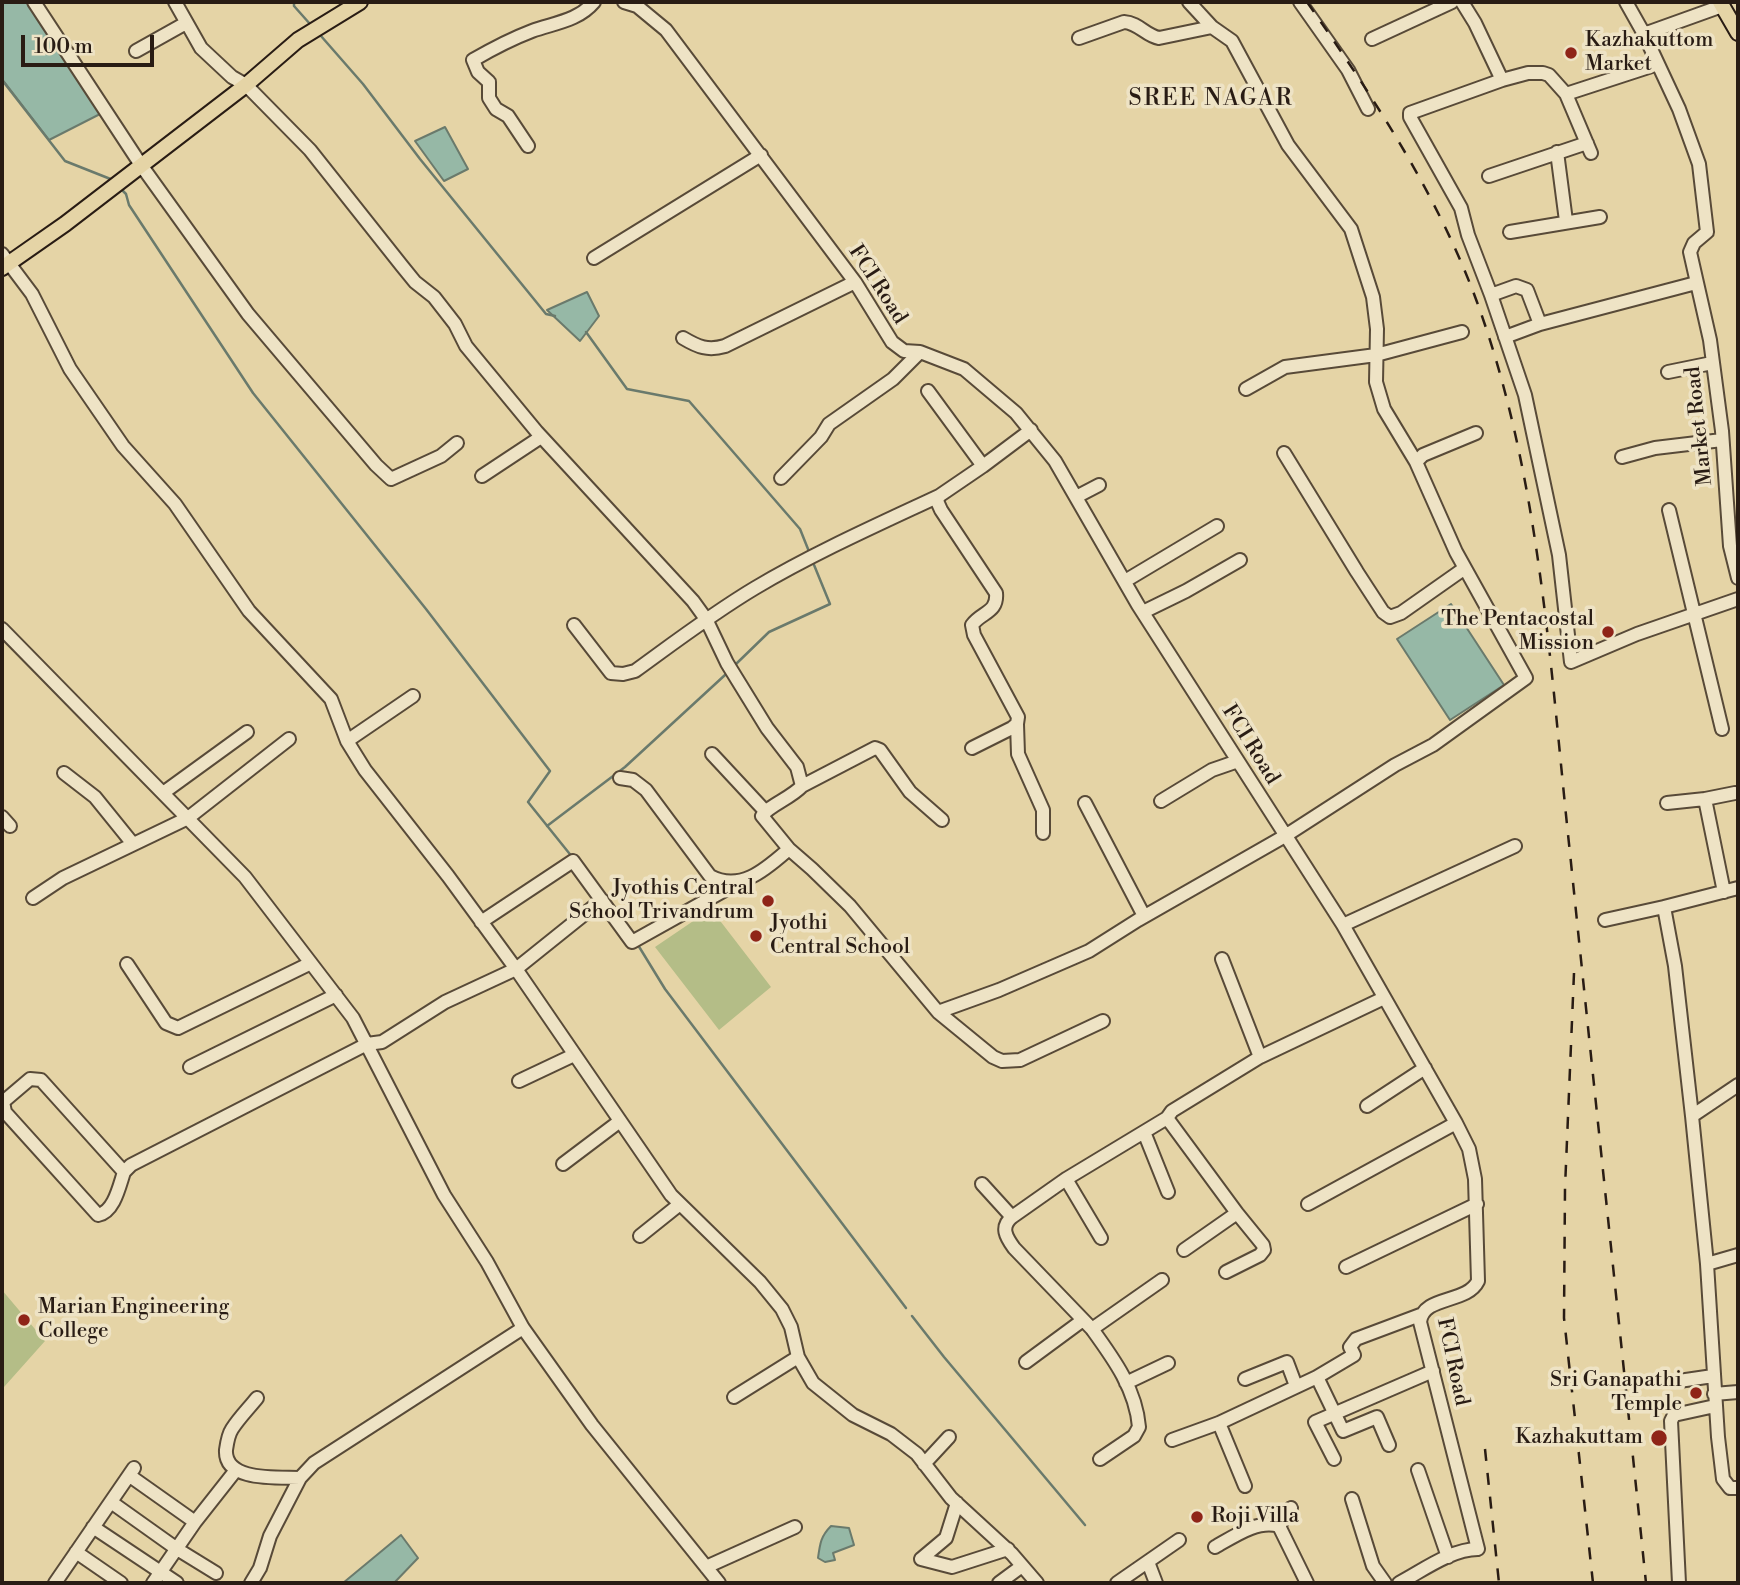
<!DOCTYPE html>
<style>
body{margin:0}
#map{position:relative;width:1740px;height:1585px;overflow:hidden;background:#e5d4a6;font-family:"Libre Bodoni",serif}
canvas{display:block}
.frame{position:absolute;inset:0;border:4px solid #291c14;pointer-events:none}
.scale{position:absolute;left:21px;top:35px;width:133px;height:32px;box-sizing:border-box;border:4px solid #291c14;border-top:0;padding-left:9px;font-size:21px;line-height:24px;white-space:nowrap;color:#291c14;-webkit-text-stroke:5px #eee3c5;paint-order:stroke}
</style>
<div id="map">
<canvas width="1740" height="1585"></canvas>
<div class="frame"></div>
<div class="scale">100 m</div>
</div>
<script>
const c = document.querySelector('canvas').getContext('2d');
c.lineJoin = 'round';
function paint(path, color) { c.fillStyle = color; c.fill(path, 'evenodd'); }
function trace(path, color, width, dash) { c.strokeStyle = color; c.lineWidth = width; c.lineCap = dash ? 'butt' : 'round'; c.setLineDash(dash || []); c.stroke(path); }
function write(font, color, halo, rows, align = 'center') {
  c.font = font + ' "Libre Bodoni",serif'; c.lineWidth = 7; c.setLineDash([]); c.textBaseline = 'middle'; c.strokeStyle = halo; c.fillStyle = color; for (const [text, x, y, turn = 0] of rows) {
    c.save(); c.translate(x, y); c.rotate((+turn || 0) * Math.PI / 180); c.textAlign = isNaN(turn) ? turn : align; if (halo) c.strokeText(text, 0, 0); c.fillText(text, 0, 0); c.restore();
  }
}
const green = new Path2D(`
 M 711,909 L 771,987 L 719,1030 L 655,947 Z
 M 2,1290 L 45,1341 L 4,1387 L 2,1384 Z`);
const water = new Path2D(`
 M 2,2 L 30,2 L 104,112 L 49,140 L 2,79 Z
 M 445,127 L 468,169 L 444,181 L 415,141 Z
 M 587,292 L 599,316 L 580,341 L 547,310 Z
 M 1451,604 L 1504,685 L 1450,720 L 1397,639 Z
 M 831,1526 L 849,1528 L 854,1545 L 833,1553 L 835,1560 L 825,1562 L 818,1558 C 820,1543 821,1536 831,1526 Z
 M 401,1535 L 418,1558 L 394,1583 L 343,1583 Z`);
const stream = new Path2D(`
 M 294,2 L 294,6 L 310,24
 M 321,36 L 363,84 L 420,159 L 546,314 L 555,316
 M 2,80 L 65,161 L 113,180
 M 122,190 L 126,194 L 129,205 L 253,393 L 426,609 L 550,771 L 528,802 L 573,858
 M 586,332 L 627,389 L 689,401 L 800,529 L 810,554
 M 736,664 L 769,632 L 830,604 L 812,560
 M 547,826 L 625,767 L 725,675
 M 638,945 L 665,989 L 906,1308
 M 912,1316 L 944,1357 L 1085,1525`);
const minor = new Path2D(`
 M 34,2 L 141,165 L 248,314 L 376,465 L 391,479 L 441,456 L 457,443
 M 175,2 L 201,48 L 232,77 L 246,85 L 310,150 L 402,266 L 415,282 L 434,297 L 455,324 L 466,346 L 537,432 L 693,601 L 706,619 L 727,663 L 767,728 L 797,767 L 802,786 C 791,798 768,806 762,816 L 789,849 L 812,869 L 850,906 L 938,1012 L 993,1057 L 1002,1061 L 1020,1060 L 1103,1021
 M 624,2 L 637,6 L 666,30 L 855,282 L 892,342 L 904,351 L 920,352 L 964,369 L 1016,413 L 1055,461 L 1138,605 L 1343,925 L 1456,1123 L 1469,1149 L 1475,1179 L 1478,1281 C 1467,1304 1423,1295 1420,1322 L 1478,1549 C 1451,1549 1422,1571 1399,1583
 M 1189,2 L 1212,27 L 1232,41 L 1288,145 L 1351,229 L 1373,297 L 1377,329 L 1376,382 L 1384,409 L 1416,462
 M 1300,2 L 1348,70 L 1368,109
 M 1462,2 L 1475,23 L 1502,80
 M 1626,2 L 1644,34 L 1679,109 L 1699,164 L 1707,232 L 1694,243 L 1690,252 L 1710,340 L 1722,431 L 1730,546 L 1738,578
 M 1644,34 L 1722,6
 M 1079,38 L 1124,22 C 1139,23 1146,36 1159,38 L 1212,27
 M 1372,39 L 1452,2
 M 136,51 L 186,23
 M 1566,94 L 1658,64
 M 528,146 L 508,116 L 496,109 L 489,98 L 489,82 L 478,72 L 473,60 C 492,49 511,39 532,31 C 554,23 578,21 594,2
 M 1557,152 L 1566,221
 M 1591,153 L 1566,94 L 1549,75 L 1543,73 L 1528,73 L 1502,80 L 1410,113 L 1410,117 L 1461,208 L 1468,235 L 1491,295 L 1525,395 L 1559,555 L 1571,662 L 1637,634 L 1738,599
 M 1489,176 L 1587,143
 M 1510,232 L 1600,217
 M 2,254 L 32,294 L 70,369 L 123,446 L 175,504 L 249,611 L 331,699 L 347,741 L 365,770 L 448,876 L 516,969 L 671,1195 L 760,1282 L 782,1309 L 791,1327 L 798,1357 L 813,1383 L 853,1415 L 891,1434 L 917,1454 L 951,1498 L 1012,1554 L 1037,1583
 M 594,258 L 761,155
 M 1491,295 L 1516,286 L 1527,290 L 1540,324
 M 1505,337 L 1540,324 L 1696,283
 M 683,338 C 698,347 708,351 725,346 L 855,282
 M 1668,372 L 1712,363
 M 1246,389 L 1285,367 L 1376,355 L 1462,332
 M 928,391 L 983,466
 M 1284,453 L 1357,572 L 1383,612 L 1390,617 L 1401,613 L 1465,568
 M 1622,457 L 1655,448 L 1722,440
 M 482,476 L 541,437
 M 781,478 L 821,437 L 829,424 L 893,379 L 920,352
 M 1076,497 L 1099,485
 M 1669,510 L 1722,729
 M 1125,581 L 1217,526
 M 1143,612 L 1186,591 L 1240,560
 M 574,625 L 611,673 L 623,674 L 635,671 C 675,642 713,613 755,588 C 814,553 877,525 939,496
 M 2,629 L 245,877 L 353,1018 L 444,1195 L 487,1262 L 523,1328 L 592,1425 L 719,1583
 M 1017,724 L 1018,754 L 1043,810 L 1043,833
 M 347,741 L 413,696
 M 972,748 L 1012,728 L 1017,724 L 1018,717 L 974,635 L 972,625 C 981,612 998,613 996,593 L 941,510 L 937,501 L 939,496 L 983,466 L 1031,430
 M 712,754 L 765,811
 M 64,773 L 95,797 L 133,844
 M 620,778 L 633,780 L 646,790 L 710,876 C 741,893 767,868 789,849
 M 802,786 L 875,748 L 880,750 L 910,792 L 942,820
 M 163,793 L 247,732
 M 1705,799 L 1735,793
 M 1161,801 L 1212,770 L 1238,761
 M 1085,803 L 1144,916
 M 1667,803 L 1705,799 L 1724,892
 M 2,817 L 10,826
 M 33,898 L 63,878 L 188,818 L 289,739
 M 1605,920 L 1664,907
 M 481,922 L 573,861 L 632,942 L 725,890
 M 1343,925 L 1515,846
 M 1222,959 L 1260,1057
 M 127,964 L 166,1023 L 178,1028 L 311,963
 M 938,1012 L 999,990 L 1089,951 L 1138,920 L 1285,836 L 1395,765 L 1433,745 L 1526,678 L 1456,552 L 1416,462 L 1423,455 L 1476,433
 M 190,1067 L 336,995
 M 519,1081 L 574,1055
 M 1738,1085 L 1692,1116 L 1707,1264 L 1718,1437 L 1723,1479 L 1730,1488 L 1738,1488
 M 1367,1106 L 1425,1068
 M 1692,1116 L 1675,966 L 1664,907 L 1738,888
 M 1167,1118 L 1237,1213 L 1263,1245 L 1264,1250 L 1260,1255 L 1226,1272
 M 1144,1132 L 1168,1192
 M 563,1164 L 620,1121
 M 124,1172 C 119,1187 114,1212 98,1215 L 5,1112 L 3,1102 L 30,1079 L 41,1080 L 124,1172 L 131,1165 L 367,1044 L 382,1042 L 445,1002 L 516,969 L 602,900
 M 1066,1179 L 1101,1238
 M 982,1184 L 1012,1217
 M 1308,1204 L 1456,1123
 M 640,1236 L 680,1204
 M 1184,1250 L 1237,1213
 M 1707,1264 L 1738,1255
 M 1346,1267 L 1477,1204
 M 1162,1280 L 1092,1329 L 1014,1248 C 1006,1237 1000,1227 1012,1217 L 1066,1179 L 1167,1118 L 1172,1111 L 1260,1057 L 1384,998
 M 1092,1329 C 1113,1358 1136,1389 1139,1427 L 1134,1436 L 1100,1459
 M 1026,1362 L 1083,1320
 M 1317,1377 L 1354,1355 L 1350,1347 L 1356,1339 L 1420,1315
 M 1245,1379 L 1287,1362 L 1296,1386
 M 1679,1381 L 1713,1376
 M 1126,1383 L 1168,1363
 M 1714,1394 L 1738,1392
 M 734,1397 L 798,1357
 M 257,1398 C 249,1408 239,1418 232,1429 C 228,1435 227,1443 226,1450 C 224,1482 278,1477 300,1478 L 314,1463 L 523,1328
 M 1219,1423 L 1245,1486
 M 1172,1440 L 1219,1423 L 1317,1377 L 1343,1431 L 1377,1417 L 1389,1445
 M 1334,1459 L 1315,1422 L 1433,1371
 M 924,1464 L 949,1437
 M 1418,1470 L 1448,1557
 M 130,1476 L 195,1522
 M 1352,1499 L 1373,1566 L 1385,1583
 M 111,1502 L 177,1549 L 216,1573
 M 1279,1526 L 1291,1508
 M 93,1527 L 177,1583
 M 1215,1547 C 1233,1537 1258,1519 1279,1526 L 1307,1583
 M 76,1552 L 121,1583
 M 921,1559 L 952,1567 L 1008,1549
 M 921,1559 L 946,1538 L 957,1503
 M 1148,1562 L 1156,1583
 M 706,1567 L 795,1527
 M 55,1583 L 134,1468
 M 153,1583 L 195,1522 L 236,1470
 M 251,1583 L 260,1568 L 270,1536 L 300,1478
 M 999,1583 L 1022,1566
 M 1117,1583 L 1179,1540
 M 1679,1583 L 1671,1421 L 1674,1415 L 1715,1406`);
const major = new Path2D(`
 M 1720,2 L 1738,33
 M 2,268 L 65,224 L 246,85 L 298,40 L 360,2`);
const rail = new Path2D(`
 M 1307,2 C 1373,97 1437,193 1477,302 C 1541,478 1550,669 1570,853 C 1595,1097 1621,1340 1646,1583
 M 1574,973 L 1565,1188 L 1564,1318 L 1593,1583
 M 1485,1449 L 1499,1583`);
const markers = [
 [1571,53,7,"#8f2418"],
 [1608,632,7,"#8f2418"],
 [768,901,7,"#8f2418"],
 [756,936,7,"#8f2418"],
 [24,1320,7,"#8f2418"],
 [1696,1393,7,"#8f2418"],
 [1659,1438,9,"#8f2418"],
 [1197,1517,7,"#8f2418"]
];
const poiNames = [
 ["Kazhakuttom",1585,41],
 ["Market",1585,65],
 ["The Pentacostal",1594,620,"right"],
 ["Mission",1594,644,"right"],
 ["Jyothis Central",754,889,"right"],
 ["School Trivandrum",754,913,"right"],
 ["Jyothi",770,924],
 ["Central School",770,948],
 ["Marian Engineering",38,1308],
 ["College",38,1332],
 ["Sri Ganapathi",1682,1381,"right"],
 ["Temple",1682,1405,"right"],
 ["Kazhakuttam",1643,1438,"right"],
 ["Roji Villa",1211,1517]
];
const streetNames = [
 ["FCI Road",877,285,57],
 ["Market Road",1700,426,-96],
 ["FCI Road",1250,745,58],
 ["FCI Road",1452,1362,78]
];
const neighbourhoodNames = [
 ["SREE NAGAR",1211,99]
];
paint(green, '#b4bd87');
paint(water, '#96b8a6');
trace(water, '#6a7a6c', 2);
trace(stream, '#6a7a6c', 2.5);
trace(minor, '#584a38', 16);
trace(major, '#291c14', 18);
trace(minor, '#eee3c5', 12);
trace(major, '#e5d4a6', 14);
trace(rail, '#291c14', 2.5, [12, 12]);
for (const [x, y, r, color] of markers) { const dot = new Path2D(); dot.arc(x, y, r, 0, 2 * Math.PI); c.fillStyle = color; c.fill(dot); trace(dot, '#eee3c5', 2.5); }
write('21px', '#291c14', '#eee3c5', poiNames, 'left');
write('21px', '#291c14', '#eee3c5', streetNames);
c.letterSpacing = '2px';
write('23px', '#291c14', '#eee3c5', neighbourhoodNames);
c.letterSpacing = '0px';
</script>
